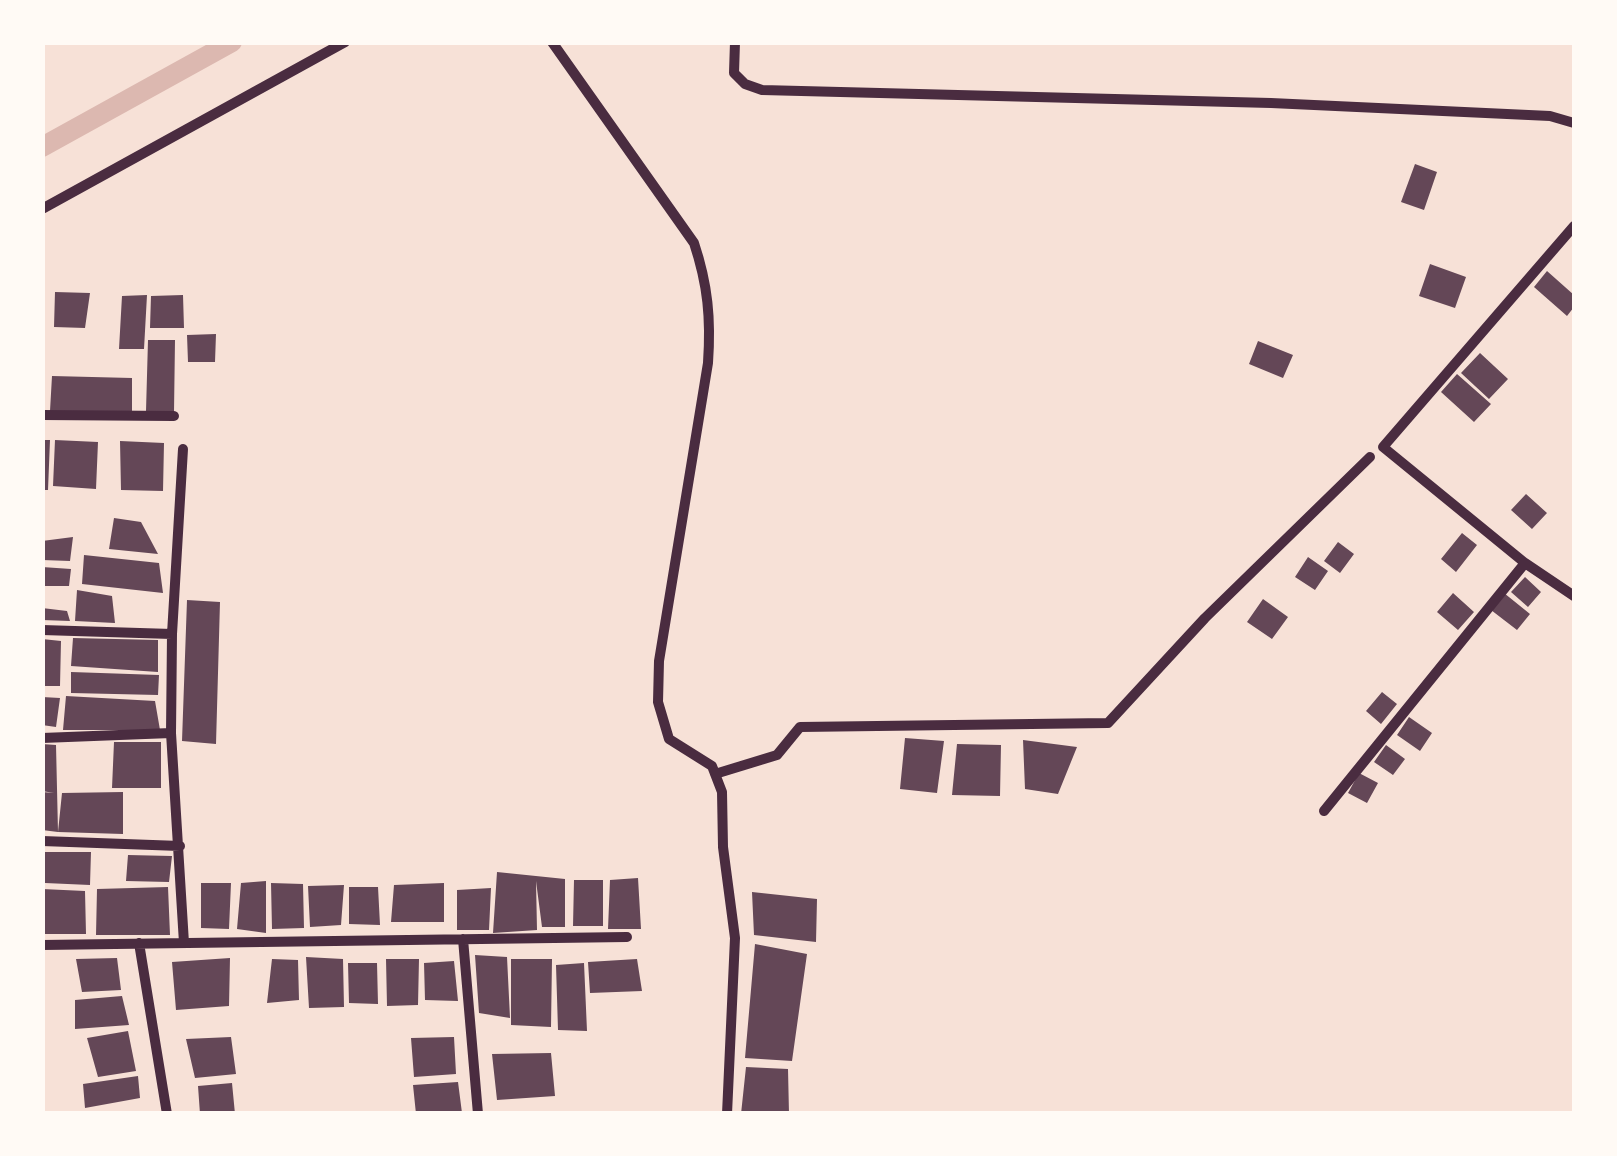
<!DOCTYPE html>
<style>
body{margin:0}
#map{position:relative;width:1617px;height:1156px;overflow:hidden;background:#f7e1d7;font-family:"Golos Text",sans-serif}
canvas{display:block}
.frame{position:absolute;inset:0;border:45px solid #fffaf5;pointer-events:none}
</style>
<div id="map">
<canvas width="1617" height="1156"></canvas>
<div class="frame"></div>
</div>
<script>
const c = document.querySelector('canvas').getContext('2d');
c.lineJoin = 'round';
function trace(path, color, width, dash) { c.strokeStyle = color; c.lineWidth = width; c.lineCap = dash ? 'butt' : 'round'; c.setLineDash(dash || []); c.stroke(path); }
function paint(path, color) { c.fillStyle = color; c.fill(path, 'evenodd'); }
const canal = new Path2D(`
 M 42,147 L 232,42`);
const building = new Path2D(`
 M 1415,164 L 1437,172 L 1424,210 L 1401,202 Z
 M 1430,264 L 1466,277 L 1455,308 L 1419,296 Z
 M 1547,271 L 1574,295 L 1574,307 L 1567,316 L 1534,287 Z
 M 55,292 L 90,293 L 85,328 L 54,327 Z
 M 147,295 L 144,349 L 119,349 L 122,296 Z
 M 183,295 L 184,328 L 150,328 L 151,296 Z
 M 216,334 L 215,362 L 188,362 L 187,335 Z
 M 148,340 L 175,340 L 174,412 L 146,411 Z
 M 1258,341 L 1293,355 L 1283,378 L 1249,364 Z
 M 1480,353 L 1508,379 L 1489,399 L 1461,373 Z
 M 1457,374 L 1491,404 L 1474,422 L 1441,392 Z
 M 52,376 L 132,378 L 132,411 L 50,411 Z
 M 42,440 L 50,440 L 48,490 L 42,490 Z
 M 55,440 L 98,442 L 96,489 L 53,486 Z
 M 120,441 L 164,443 L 163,491 L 121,490 Z
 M 1526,494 L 1547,513 L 1532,529 L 1511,510 Z
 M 114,518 L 141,522 L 158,554 L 109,549 Z
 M 1462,533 L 1477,545 L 1456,572 L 1441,559 Z
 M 73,537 L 70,561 L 42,560 L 42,541 Z
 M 1338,542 L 1354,554 L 1340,573 L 1324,561 Z
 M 84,555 L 159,563 L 163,593 L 82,584 Z
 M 1308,557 L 1328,571 L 1315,590 L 1295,577 Z
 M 42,567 L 71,569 L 69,586 L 42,586 Z
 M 1525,577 L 1541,592 L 1528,607 L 1511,592 Z
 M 77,590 L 112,596 L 115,623 L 75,621 Z
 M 1453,593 L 1474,612 L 1458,630 L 1437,612 Z
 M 1504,593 L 1530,614 L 1517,630 L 1491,610 Z
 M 1263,599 L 1288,617 L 1272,639 L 1247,622 Z
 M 187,600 L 220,602 L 216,744 L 182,741 Z
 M 42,608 L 67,611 L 70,621 L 42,620 Z
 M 73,638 L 158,640 L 158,672 L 71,666 Z
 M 42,639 L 61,641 L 60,686 L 42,686 Z
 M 71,672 L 159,675 L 158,695 L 71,693 Z
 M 1382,692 L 1397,704 L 1381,724 L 1366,711 Z
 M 66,696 L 155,701 L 160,730 L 63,730 Z
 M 42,697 L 60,698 L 56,727 L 42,725 Z
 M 1409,717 L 1432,733 L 1420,751 L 1397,735 Z
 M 905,738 L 944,741 L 937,793 L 900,789 Z
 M 1023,740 L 1077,747 L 1058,794 L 1025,789 Z
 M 114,742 L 161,742 L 161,788 L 112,788 Z
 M 42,744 L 56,745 L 58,832 L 42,830 L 42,792 L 54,793 L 42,791 Z
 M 957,744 L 1001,745 L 1000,796 L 952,795 Z
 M 1386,745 L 1405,759 L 1393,775 L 1374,762 Z
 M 1359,773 L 1378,783 L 1367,803 L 1348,793 Z
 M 123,792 L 123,834 L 58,832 L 62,793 Z
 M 44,852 L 91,852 L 90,885 L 45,883 Z
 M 128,855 L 172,856 L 169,882 L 126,881 Z
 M 497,872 L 565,879 L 565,927 L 542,927 L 536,881 L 537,930 L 493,933 Z
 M 638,878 L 641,929 L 608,929 L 610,880 Z
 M 574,880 L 603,880 L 603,926 L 573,926 Z
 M 266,881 L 266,933 L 237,929 L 241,883 Z
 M 201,883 L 231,883 L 229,929 L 201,928 Z
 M 271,883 L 303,884 L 304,928 L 272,929 Z
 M 444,883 L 444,922 L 391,922 L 394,885 Z
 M 344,885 L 341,925 L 310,927 L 308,886 Z
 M 168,887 L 170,935 L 96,935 L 97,889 Z
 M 349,887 L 378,887 L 380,925 L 349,924 Z
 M 491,888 L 489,930 L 457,930 L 457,890 Z
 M 42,889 L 85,891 L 86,934 L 42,934 Z
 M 752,892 L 817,899 L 816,942 L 754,935 Z
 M 755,944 L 807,954 L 792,1061 L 745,1058 Z
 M 475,955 L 507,957 L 510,1018 L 479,1013 Z
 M 306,957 L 343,959 L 344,1007 L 309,1008 Z
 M 117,958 L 121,990 L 82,992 L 76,959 Z
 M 230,958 L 229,1006 L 176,1010 L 172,962 Z
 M 272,959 L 298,960 L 299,1000 L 267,1003 Z
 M 386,959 L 419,959 L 418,1005 L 387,1006 Z
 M 511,959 L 552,959 L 551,1027 L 511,1025 Z
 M 637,959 L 642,991 L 590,993 L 588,962 Z
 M 454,961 L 458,1001 L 425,1000 L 424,963 Z
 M 348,963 L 377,963 L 378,1004 L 349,1003 Z
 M 584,963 L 587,1031 L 558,1030 L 556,965 Z
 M 122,996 L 129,1025 L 75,1029 L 75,1000 Z
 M 128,1031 L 136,1071 L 98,1077 L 87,1038 Z
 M 231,1037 L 236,1074 L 195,1078 L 186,1039 Z
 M 454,1037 L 456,1074 L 414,1077 L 411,1038 Z
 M 551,1053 L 555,1096 L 497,1100 L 492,1054 Z
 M 746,1067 L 788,1069 L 789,1114 L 741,1114 Z
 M 138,1076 L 140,1098 L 85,1108 L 83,1084 Z
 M 458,1082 L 462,1113 L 416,1114 L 413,1085 Z
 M 232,1083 L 235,1114 L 200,1114 L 198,1086 Z`);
const minor = new Path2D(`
 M 552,42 L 694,243 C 708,285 711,319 708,363 L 659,661 L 658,702 L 669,739 L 712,766 L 722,792 L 723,847 L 735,938 L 727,1114
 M 735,42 L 734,73 L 745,84 L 762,90 L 1271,103 L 1550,116 L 1574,123
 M 42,209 L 345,42
 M 1574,226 L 1383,447 L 1525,563 L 1574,596
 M 42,415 L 174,416
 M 183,449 L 172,634 L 171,733 L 184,943
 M 42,630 L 172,634
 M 42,738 L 171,733
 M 715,774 L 777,755 L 800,727 L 1108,723 L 1205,618 L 1370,457
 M 1324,811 L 1525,563
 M 42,841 L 180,846
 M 463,939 L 478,1114
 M 139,943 L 167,1114
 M 42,945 L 627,937`);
trace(canal, '#dcb8b0', 20);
paint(building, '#644757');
trace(minor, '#4a2c40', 10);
</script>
